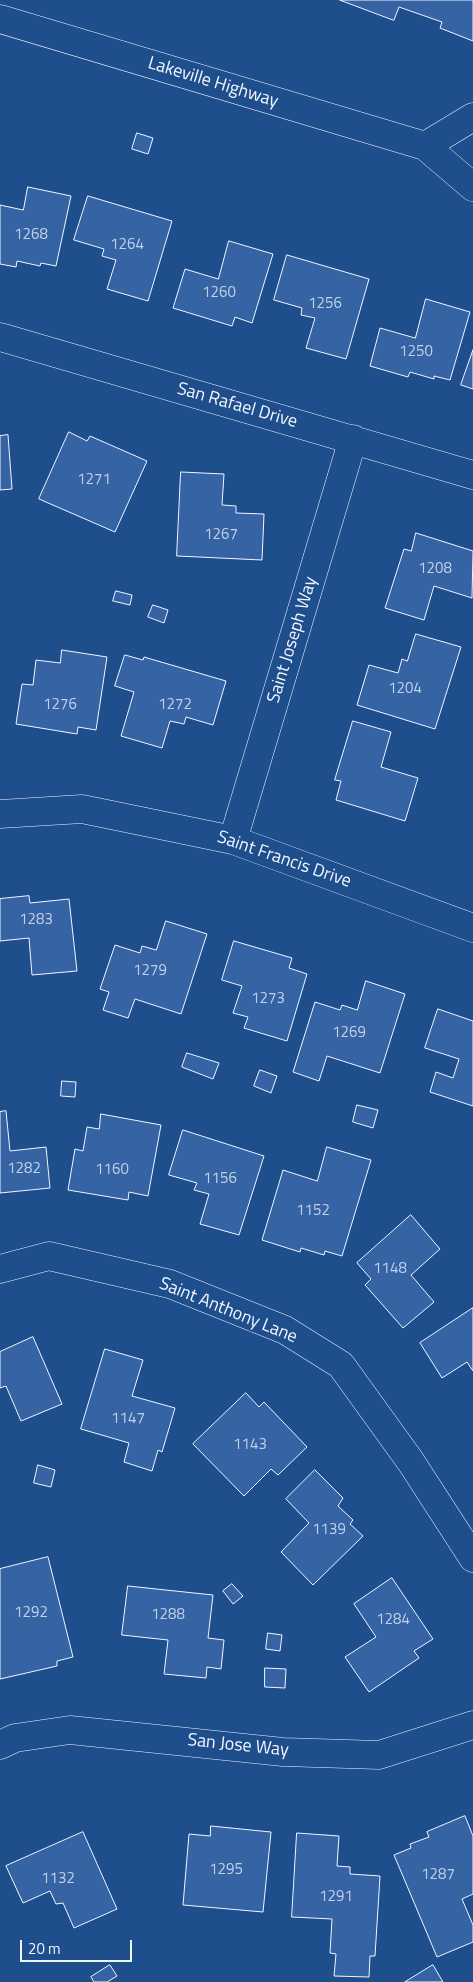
<!DOCTYPE html>
<style>
body{margin:0}
#map{position:relative;width:473px;height:1982px;overflow:hidden;background:#1f4e8c;font-family:"Titillium Web",sans-serif}
canvas{display:block}
.scale{position:absolute;left:20px;top:1940px;width:112px;height:22px;box-sizing:border-box;border:2px solid #f2f6ff;border-top:0;padding-left:6px;font-size:15px;line-height:18px;white-space:nowrap;color:#f2f6ff;-webkit-text-stroke:4px #1f4e8c;paint-order:stroke}
</style>
<div id="map">
<canvas width="473" height="1982"></canvas>
<div class="scale">20 m</div>
</div>
<script>
const c = document.querySelector('canvas').getContext('2d');
c.lineJoin = 'round';
function paint(path, color) { c.fillStyle = color; c.fill(path, 'evenodd'); }
function trace(path, color, width, dash) { c.strokeStyle = color; c.lineWidth = width; c.lineCap = dash ? 'butt' : 'round'; c.setLineDash(dash || []); c.stroke(path); }
function write(font, color, halo, rows, align = 'center') {
  c.font = font + ' "Titillium Web",sans-serif'; c.lineWidth = 4; c.setLineDash([]); c.textBaseline = 'middle'; c.strokeStyle = halo; c.fillStyle = color; for (const [text, x, y, turn = 0] of rows) {
    c.save(); c.translate(x, y); c.rotate((+turn || 0) * Math.PI / 180); c.textAlign = isNaN(turn) ? turn : align; if (halo) c.strokeText(text, 0, 0); c.fillText(text, 0, 0); c.restore();
  }
}
const building = new Path2D(`
 M 340,0 L 473,0 L 473,41 L 440,28 L 442,22 L 399,7 L 394,20 Z
 M 137,133 L 153,138 L 148,154 L 132,149 Z
 M 28,187 L 71,196 L 56,266 L 41,263 L 40,266 L 17,261 L 16,267 L 0,264 L 0,205 L 23,210 Z
 M 88,196 L 172,221 L 148,301 L 107,289 L 116,260 L 102,256 L 104,249 L 74,240 Z
 M 229,241 L 273,254 L 252,323 L 235,317 L 232,326 L 173,308 L 185,269 L 218,279 Z
 M 287,255 L 369,279 L 346,359 L 306,348 L 315,318 L 301,315 L 302,308 L 274,300 Z
 M 426,299 L 470,312 L 450,380 L 434,376 L 434,379 L 410,372 L 408,377 L 370,366 L 380,328 L 415,338 Z
 M 473,350 L 473,389 L 461,385 Z
 M 69,432 L 87,441 L 90,436 L 147,461 L 115,532 L 39,499 Z
 M 8,435 L 12,489 L 0,490 L 0,436 Z
 M 181,472 L 224,474 L 222,505 L 236,506 L 236,513 L 264,514 L 262,560 L 177,556 Z
 M 416,533 L 473,551 L 472,598 L 434,586 L 424,620 L 385,608 L 404,549 L 411,551 Z
 M 116,591 L 132,595 L 130,605 L 113,601 Z
 M 153,605 L 168,610 L 164,623 L 148,617 Z
 M 416,634 L 461,647 L 435,729 L 357,705 L 369,665 L 398,673 L 402,659 L 407,661 Z
 M 62,650 L 107,657 L 96,730 L 78,727 L 77,734 L 16,724 L 22,684 L 33,685 L 36,660 L 60,663 Z
 M 125,655 L 143,660 L 144,657 L 226,681 L 213,725 L 186,717 L 184,724 L 170,721 L 162,748 L 121,736 L 134,692 L 115,686 Z
 M 353,721 L 391,732 L 381,767 L 418,778 L 405,821 L 336,800 L 341,781 L 335,780 Z
 M 29,896 L 30,903 L 69,899 L 77,971 L 32,975 L 29,938 L 0,941 L 0,899 Z
 M 166,921 L 207,934 L 181,1014 L 135,999 L 128,1018 L 103,1010 L 109,992 L 100,989 L 115,945 L 140,953 L 142,946 L 156,950 Z
 M 234,941 L 292,958 L 289,968 L 307,974 L 287,1041 L 244,1028 L 248,1017 L 233,1013 L 242,986 L 222,980 Z
 M 366,981 L 405,994 L 380,1073 L 327,1056 L 319,1081 L 293,1072 L 315,1002 L 340,1010 L 342,1005 L 357,1010 Z
 M 438,1009 L 473,1021 L 473,1106 L 430,1092 L 436,1072 L 453,1078 L 459,1059 L 425,1048 Z
 M 187,1053 L 219,1063 L 213,1079 L 182,1067 Z
 M 260,1070 L 277,1076 L 271,1093 L 254,1086 Z
 M 62,1081 L 76,1082 L 75,1097 L 61,1096 Z
 M 357,1105 L 378,1110 L 373,1128 L 353,1122 Z
 M 6,1111 L 10,1151 L 46,1147 L 50,1188 L 0,1193 L 0,1112 Z
 M 101,1114 L 161,1125 L 148,1196 L 129,1192 L 128,1200 L 68,1190 L 75,1149 L 83,1151 L 87,1127 L 99,1129 Z
 M 183,1130 L 264,1156 L 239,1235 L 200,1224 L 209,1194 L 194,1190 L 197,1183 L 169,1175 Z
 M 327,1147 L 371,1160 L 342,1256 L 325,1251 L 324,1255 L 301,1248 L 300,1252 L 262,1240 L 283,1170 L 317,1181 Z
 M 411,1215 L 440,1249 L 411,1275 L 434,1302 L 403,1328 L 365,1285 L 371,1279 L 357,1263 Z
 M 473,1308 L 473,1371 L 467,1362 L 442,1378 L 420,1343 Z
 M 33,1337 L 62,1404 L 21,1421 L 6,1386 L 0,1388 L 0,1352 Z
 M 105,1349 L 143,1360 L 132,1396 L 175,1408 L 162,1452 L 158,1450 L 152,1471 L 124,1462 L 129,1443 L 81,1429 Z
 M 246,1393 L 259,1407 L 264,1402 L 307,1447 L 278,1475 L 271,1469 L 244,1496 L 193,1444 Z
 M 38,1465 L 55,1470 L 51,1487 L 34,1483 Z
 M 315,1470 L 343,1498 L 338,1506 L 353,1520 L 350,1524 L 363,1536 L 313,1585 L 281,1552 L 309,1523 L 286,1499 Z
 M 48,1557 L 73,1657 L 57,1661 L 57,1666 L 0,1679 L 0,1569 Z
 M 392,1578 L 433,1639 L 414,1651 L 419,1658 L 369,1692 L 345,1657 L 376,1637 L 354,1604 Z
 M 232,1584 L 243,1596 L 233,1604 L 223,1591 Z
 M 128,1586 L 213,1595 L 208,1638 L 224,1640 L 221,1669 L 207,1667 L 206,1678 L 164,1674 L 168,1640 L 122,1635 Z
 M 268,1633 L 282,1635 L 280,1651 L 266,1649 Z
 M 265,1668 L 286,1669 L 285,1688 L 265,1687 Z
 M 465,1816 L 473,1836 L 473,1894 L 462,1899 L 473,1925 L 473,1942 L 437,1957 L 394,1855 L 411,1848 L 410,1844 L 429,1837 L 427,1832 Z
 M 211,1826 L 271,1832 L 263,1912 L 183,1905 L 189,1834 L 210,1836 Z
 M 83,1832 L 117,1909 L 74,1928 L 63,1903 L 56,1904 L 50,1891 L 23,1903 L 6,1866 Z
 M 297,1833 L 339,1836 L 337,1866 L 350,1867 L 350,1874 L 380,1876 L 375,1956 L 370,1956 L 369,1977 L 334,1976 L 336,1954 L 330,1953 L 332,1919 L 292,1917 Z
 M 110,1965 L 117,1976 L 107,1982 L 94,1982 L 91,1977 Z
 M 433,1965 L 443,1982 L 405,1982 Z`);
const minor = new Path2D(`
 M 0,337 L 473,475
 M 0,814 L 82,809 L 233,840 L 473,928
 M 233,840 L 353,439
 M 0,1269 L 49,1256 L 170,1284 L 285,1330 L 341,1365 L 411,1462 L 473,1558
 M 0,1745 L 15,1738 L 70,1730 L 283,1752 L 379,1755 L 473,1725`);
const primary = new Path2D(`
 M 0,19 L 425,146 L 473,187
 M 425,146 L 473,117`);
const numberNames = [
 ["1268",31,235],
 ["1264",127,245],
 ["1260",219,293],
 ["1256",325,304],
 ["1250",416,352],
 ["1271",94,480],
 ["1267",221,535],
 ["1208",435,569],
 ["1204",405,689],
 ["1276",60,705],
 ["1272",175,705],
 ["1283",36,920],
 ["1279",150,971],
 ["1273",268,999],
 ["1269",349,1033],
 ["1282",24,1169],
 ["1160",112,1170],
 ["1156",220,1179],
 ["1152",313,1211],
 ["1148",390,1269],
 ["1147",128,1419],
 ["1143",250,1445],
 ["1139",329,1530],
 ["1292",31,1613],
 ["1288",168,1615],
 ["1284",393,1620],
 ["1295",226,1870],
 ["1287",438,1875],
 ["1132",58,1879],
 ["1291",336,1897]
];
const streetNames = [
 ["Lakeville Highway",213,83,17],
 ["San Rafael Drive",237,406,16],
 ["Saint Joseph Way",293,640,-73],
 ["Saint Francis Drive",284,860,19],
 ["Saint Anthony Lane",228,1311,22],
 ["San Jose Way",238,1746,6]
];
paint(building, '#3563a3');
trace(building, '#f2f6ff', 1);
trace(minor, '#f2f6ff', 29);
trace(primary, '#f2f6ff', 29);
trace(minor, '#1f4e8c', 28);
trace(primary, '#1f4e8c', 28);
write('15px', '#c3d1e8', null, numberNames);
write('18px', '#f2f6ff', '#1f4e8c', streetNames);
</script>
